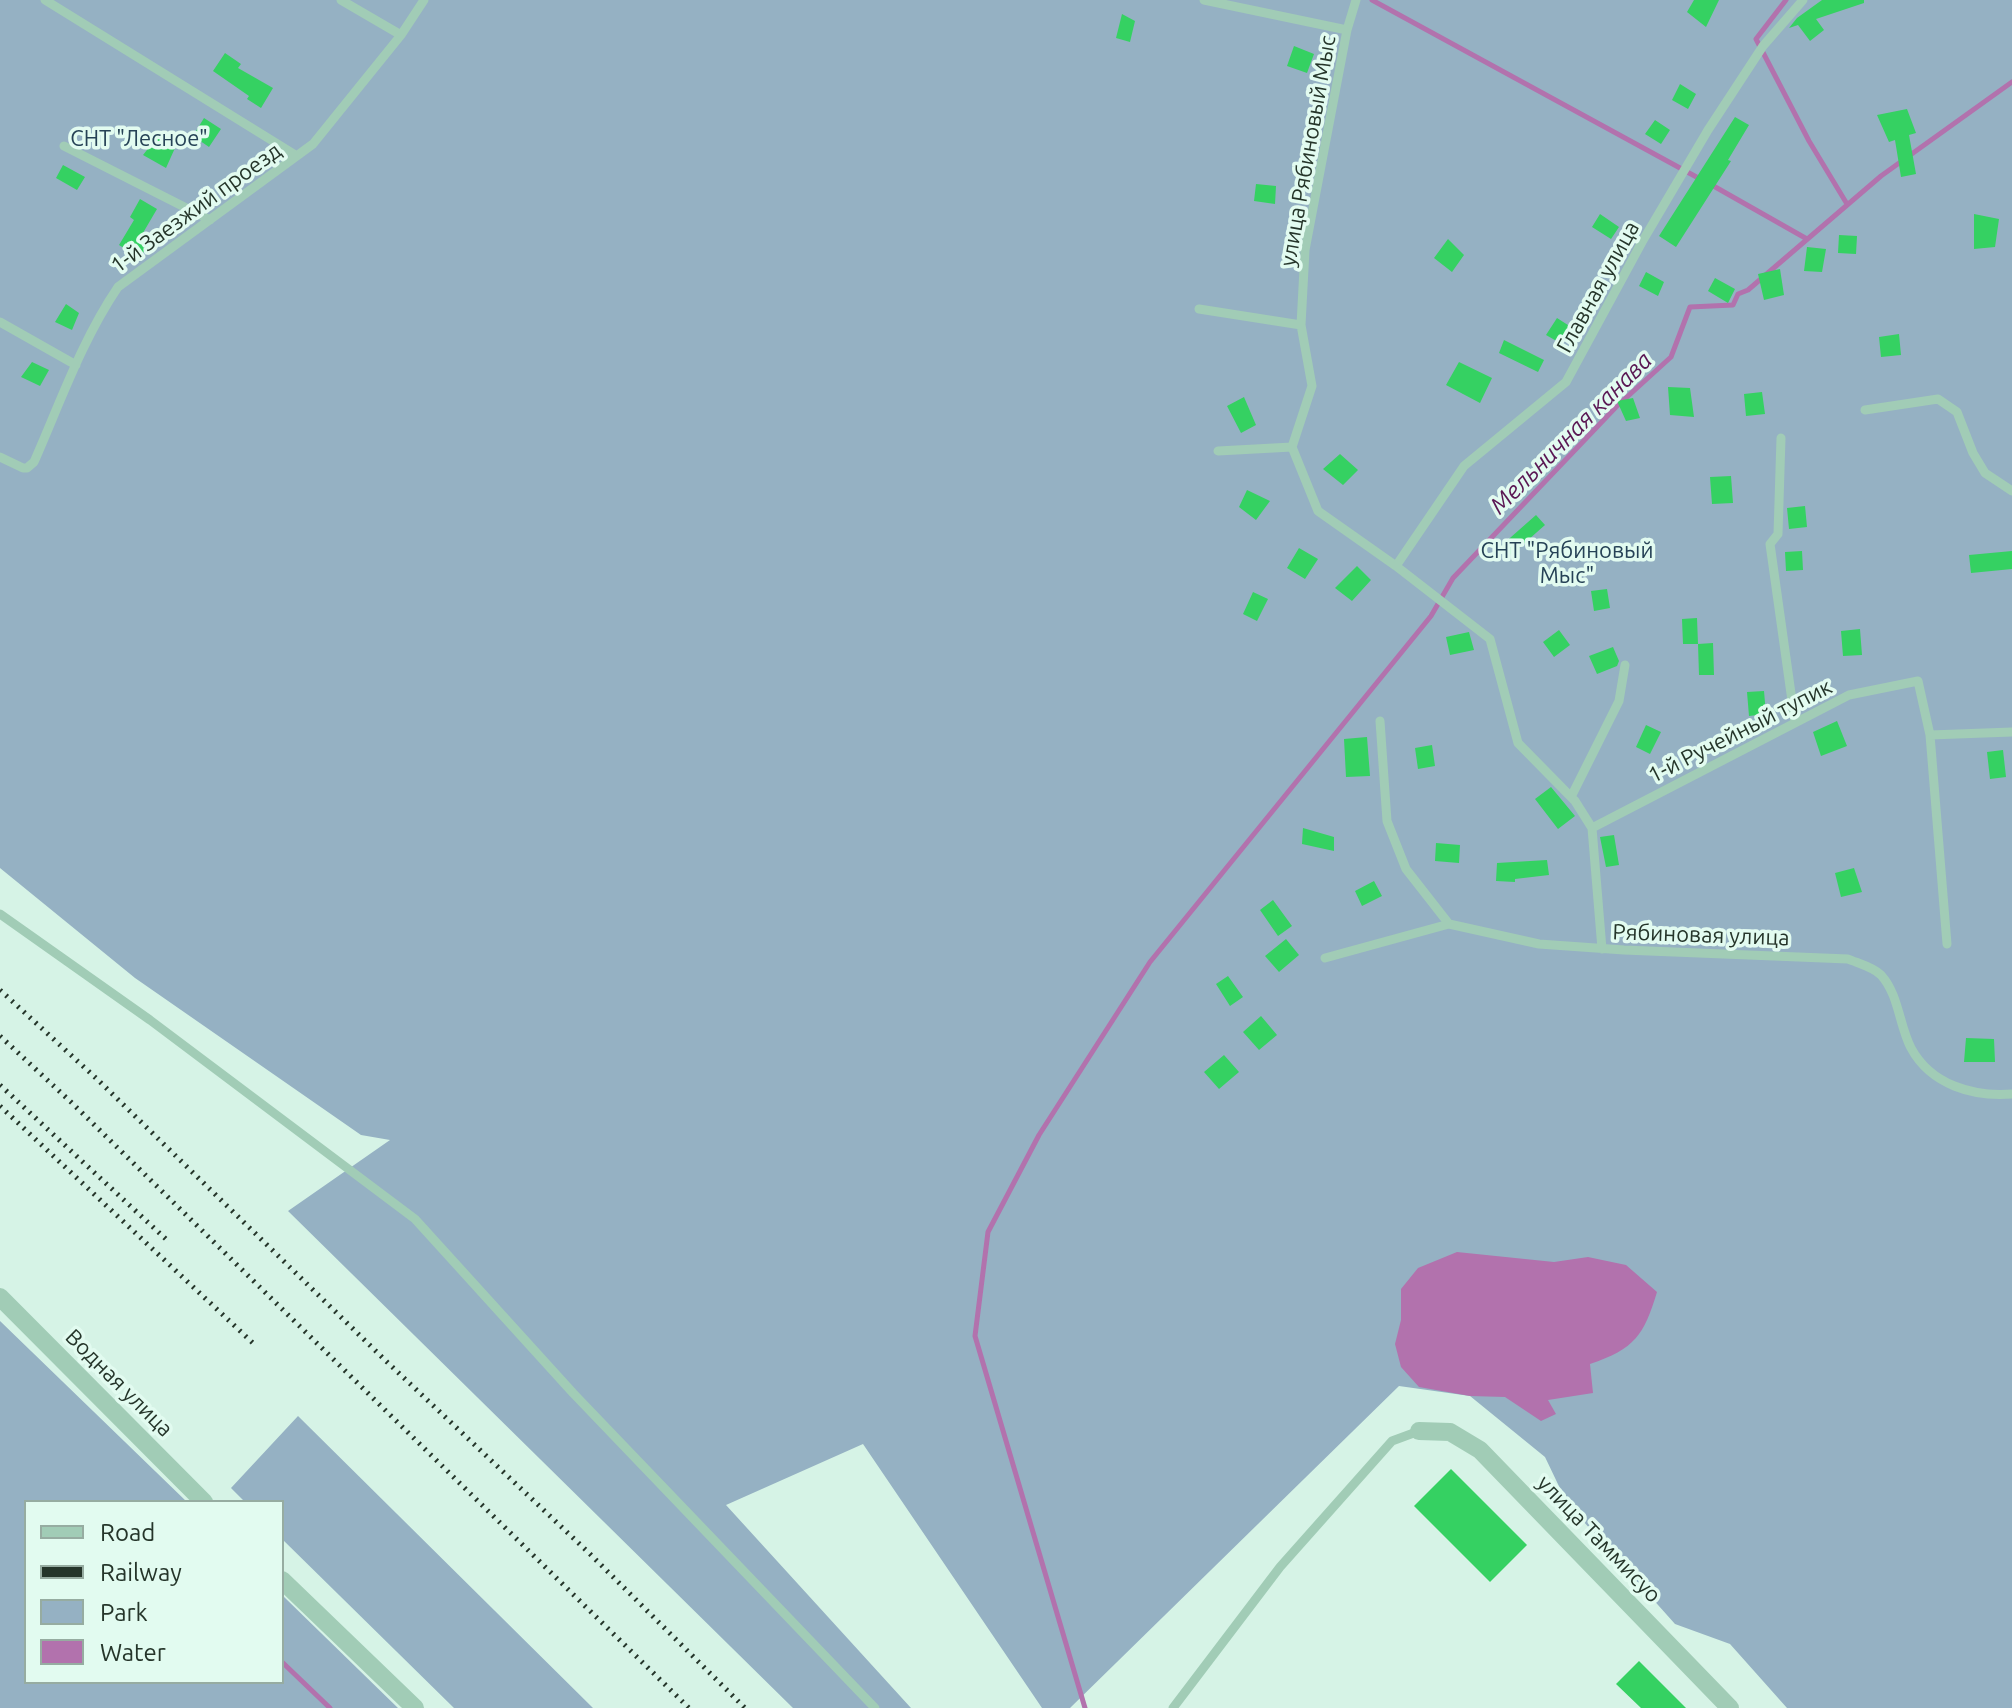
<!DOCTYPE html>
<meta charset="utf-8">
<style>
body{margin:0}
#map{position:relative;width:2012px;height:1708px;overflow:hidden;background:#d6f3e6;font-family:Ubuntu,sans-serif}
canvas{display:block}
.legend{position:absolute;left:24px;top:1500px;width:260px;height:184px;box-sizing:border-box;background:#e2fbf0;border:2px solid #96aca1;margin:0;padding:10px 14px;list-style:none;font-size:24px;color:#25352a}
.legend li{display:flex;align-items:center;gap:16px;height:40px}
.legend b{width:40px;border:2px solid #96aca1}
</style>
<div id="map">
<canvas width="2012" height="1708"></canvas>
<ul class="legend">
<li><b style="height:10px;background:#a1ccb6"></b>Road</li>
<li><b style="height:10px;background:#25352a"></b>Railway</li>
<li><b style="height:22px;background:#95b1c3"></b>Park</li>
<li><b style="height:22px;background:#b272ad"></b>Water</li>
</ul>
</div>
<script>
const c = document.querySelector('canvas').getContext('2d');
c.lineJoin = 'round';
function paint(path, color) { c.fillStyle = color; c.fill(path, 'evenodd'); }
function trace(path, color, width, dash) { c.strokeStyle = color; c.lineWidth = width; c.lineCap = dash ? 'butt' : 'round'; c.setLineDash(dash || []); c.stroke(path); }
function write(font, color, halo, rows, align = 'center') {
  c.font = font + ' Ubuntu,sans-serif'; c.lineWidth = 7; c.setLineDash([]); c.textBaseline = 'middle'; c.strokeStyle = halo; c.fillStyle = color; for (const [text, x, y, turn = 0] of rows) {
    c.save(); c.translate(x, y); c.rotate((+turn || 0) * Math.PI / 180); c.textAlign = isNaN(turn) ? turn : align; if (halo) c.strokeText(text, 0, 0); c.fillText(text, 0, 0); c.restore();
  }
}
const green = new Path2D(`
 M 0,0 L 2012,0 L 2012,1708 L 1787,1708 L 1730,1644 L 1675,1624 L 1567,1503 L 1545,1457 L 1470,1396 L 1399,1386 L 1070,1708 L 1042,1708 L 863,1444 L 726,1505 L 911,1708 L 793,1708 L 288,1211 L 390,1140 L 361,1135 L 135,978 L 0,868 Z
 M 0,1321 L 187,1502 L 26,1502 L 26,1682 L 282,1682 L 282,1595 L 398,1708 L 0,1708 Z
 M 298,1416 L 593,1708 L 454,1708 L 282,1539 L 282,1502 L 245,1502 L 231,1488 Z`);
const water = new Path2D(`
 M 1457,1252 L 1554,1262 L 1588,1257 L 1626,1265 L 1657,1292 C 1644,1335 1635,1349 1590,1364 L 1593,1393 L 1548,1400 L 1556,1414 L 1541,1421 L 1505,1397 L 1470,1396 L 1419,1387 L 1401,1367 L 1395,1344 L 1401,1320 L 1401,1289 L 1418,1268 Z`);
const stream = new Path2D(`
 M 1372,0 L 1702,180
 M 1786,0 L 1756,39 L 1809,141 L 1847,204
 M 1710,184 L 1807,239
 M 282,1662 L 330,1708
 M 1085,1708 L 975,1336 L 988,1232 L 1039,1135 L 1150,962 L 1431,616 L 1453,578 L 1616,407 L 1671,357 L 1690,307 L 1733,305 L 1738,294 L 1748,290 L 1881,176 L 2012,82`);
const building = new Path2D(`
 M 1694,0 L 1719,0 L 1706,27 L 1687,12 Z
 M 1822,0 L 1864,0 L 1864,3 L 1816,19 L 1824,30 L 1810,41 L 1798,25 L 1789,28 L 1797,18 Z
 M 1122,14 L 1135,21 L 1130,42 L 1116,38 Z
 M 1294,46 L 1314,54 L 1307,73 L 1287,66 Z
 M 225,53 L 241,64 L 238,68 L 273,88 L 261,108 L 247,99 L 249,96 L 213,71 Z
 M 1680,84 L 1696,94 L 1688,109 L 1672,100 Z
 M 1907,109 L 1916,133 L 1909,135 L 1916,174 L 1901,177 L 1895,140 L 1889,142 L 1877,115 Z
 M 1735,117 L 1749,125 L 1728,160 L 1731,161 L 1676,247 L 1659,236 Z
 M 204,118 L 221,129 L 209,147 L 193,136 Z
 M 1655,120 L 1670,130 L 1661,144 L 1645,134 Z
 M 158,136 L 175,148 L 166,168 L 143,155 Z
 M 63,165 L 85,177 L 77,190 L 56,178 Z
 M 1256,184 L 1276,186 L 1275,204 L 1254,201 Z
 M 140,199 L 157,209 L 140,238 L 149,243 L 140,258 L 119,245 L 134,220 L 130,217 Z
 M 1600,214 L 1619,227 L 1611,239 L 1592,227 Z
 M 1974,214 L 1999,219 L 1995,247 L 1974,249 Z
 M 1839,235 L 1857,236 L 1856,254 L 1838,253 Z
 M 1448,239 L 1464,255 L 1452,272 L 1434,258 Z
 M 1807,247 L 1826,249 L 1822,272 L 1804,271 Z
 M 1780,269 L 1784,295 L 1764,300 L 1758,274 Z
 M 1646,272 L 1664,282 L 1658,296 L 1639,286 Z
 M 1715,278 L 1735,289 L 1728,303 L 1708,291 Z
 M 66,304 L 79,313 L 72,330 L 55,322 Z
 M 1557,318 L 1571,327 L 1560,343 L 1546,335 Z
 M 1899,334 L 1901,355 L 1881,357 L 1879,337 Z
 M 1504,340 L 1544,360 L 1538,372 L 1499,353 Z
 M 32,362 L 49,370 L 40,386 L 21,377 Z
 M 1459,362 L 1492,378 L 1480,403 L 1446,385 Z
 M 1668,387 L 1690,388 L 1694,417 L 1670,415 Z
 M 1762,392 L 1765,414 L 1746,416 L 1744,394 Z
 M 1244,397 L 1256,425 L 1241,433 L 1227,406 Z
 M 1633,398 L 1640,418 L 1626,421 L 1617,401 Z
 M 1340,454 L 1358,470 L 1343,485 L 1323,469 Z
 M 1731,476 L 1733,503 L 1712,504 L 1710,477 Z
 M 1247,490 L 1270,501 L 1256,520 L 1239,507 Z
 M 1805,506 L 1807,527 L 1789,529 L 1787,508 Z
 M 1536,515 L 1545,525 L 1511,555 L 1502,545 Z
 M 1299,548 L 1318,559 L 1305,579 L 1287,568 Z
 M 1802,551 L 1803,570 L 1786,571 L 1785,552 Z
 M 2012,551 L 2012,569 L 1971,573 L 1969,555 Z
 M 1357,566 L 1371,580 L 1352,601 L 1335,588 Z
 M 1607,589 L 1610,608 L 1594,611 L 1591,591 Z
 M 1253,592 L 1268,599 L 1257,621 L 1243,614 Z
 M 1697,618 L 1698,644 L 1683,644 L 1682,619 Z
 M 1860,629 L 1862,655 L 1843,656 L 1841,631 Z
 M 1559,630 L 1570,645 L 1554,657 L 1543,642 Z
 M 1469,632 L 1474,650 L 1450,655 L 1446,637 Z
 M 1713,643 L 1714,675 L 1699,675 L 1698,644 Z
 M 1613,647 L 1619,661 L 1617,666 L 1597,674 L 1589,656 Z
 M 1764,691 L 1766,714 L 1749,716 L 1747,692 Z
 M 1837,721 L 1847,746 L 1821,756 L 1813,732 Z
 M 1646,725 L 1661,732 L 1650,754 L 1636,747 Z
 M 1367,737 L 1370,776 L 1346,777 L 1344,739 Z
 M 1432,745 L 1435,766 L 1418,769 L 1415,748 Z
 M 2003,750 L 2006,777 L 1990,779 L 1987,752 Z
 M 1551,787 L 1575,816 L 1558,829 L 1535,799 Z
 M 1303,828 L 1334,837 L 1334,851 L 1302,844 Z
 M 1614,835 L 1619,865 L 1606,867 L 1600,837 Z
 M 1436,843 L 1460,845 L 1459,863 L 1435,861 Z
 M 1547,860 L 1549,875 L 1515,879 L 1515,882 L 1496,881 L 1497,863 Z
 M 1854,868 L 1862,892 L 1841,897 L 1835,873 Z
 M 1374,881 L 1382,896 L 1362,906 L 1355,891 Z
 M 1273,900 L 1292,926 L 1278,936 L 1260,910 Z
 M 1286,939 L 1299,955 L 1279,972 L 1265,956 Z
 M 1228,976 L 1243,997 L 1230,1006 L 1216,984 Z
 M 1261,1016 L 1277,1035 L 1259,1050 L 1243,1032 Z
 M 1966,1038 L 1994,1039 L 1995,1062 L 1964,1062 Z
 M 1224,1055 L 1239,1072 L 1219,1089 L 1204,1072 Z
 M 1451,1469 L 1527,1545 L 1490,1582 L 1414,1506 Z
 M 1639,1661 L 1686,1708 L 1641,1708 L 1616,1684 Z`);
const service = new Path2D(`
 M 45,0 L 297,156
 M 341,0 L 401,35
 M 1204,0 L 1347,30
 M 1356,0 L 1347,30 L 1305,250 L 1301,325 L 1312,386 L 1292,447 L 1318,511 L 1396,566 L 1490,639 L 1518,743 L 1575,801 L 1592,828 L 1602,949
 M 64,146 L 210,220
 M 1199,309 L 1301,325
 M 0,322 L 76,365
 M 1865,410 L 1938,399 L 1957,412 L 1973,453 L 1985,473 L 2012,491
 M 1781,438 L 1778,534 L 1770,544 L 1795,722
 M 1218,451 L 1292,447
 M 0,457 L 23,468 L 27,468 L 34,462 C 60,403 82,340 118,287 L 313,144 L 401,35 L 424,0
 M 1396,566 L 1464,466 L 1566,382 L 1642,242 L 1708,130 L 1763,46 L 1803,0
 M 1380,721 L 1387,821 L 1406,869 L 1449,924
 M 1930,735 L 1947,944
 M 1571,797 L 1619,701 L 1625,665
 M 1592,828 L 1849,695 L 1918,681 L 1930,735 L 2012,732
 M 0,914 L 150,1020 L 415,1219 L 573,1393 L 875,1708
 M 1325,958 L 1449,924 L 1539,944 L 1624,950 L 1848,959 C 1857,963 1873,967 1881,975 C 1899,995 1899,1025 1911,1048 C 1931,1085 1973,1097 2012,1094
 M 1173,1708 L 1280,1567 L 1392,1441 L 1419,1431`);
const minor = new Path2D(`
 M 0,1297 L 204,1502
 M 1419,1431 L 1450,1432 L 1480,1450 L 1730,1708
 M 282,1580 L 415,1708`);
const rail = new Path2D(`
 M 0,990 L 97,1079 L 387,1362 L 588,1552 L 745,1708
 M 0,1036 L 72,1103 L 689,1708
 M 0,1085 L 168,1241
 M 0,1106 L 254,1344`);
const parkNames = [
 ["СНТ \"Лесное\"",139,139],
 ["СНТ \"Рябиновый",1567,551],
 ["Мыс\"",1567,576]
];
const streetNames = [
 ["улица Рябиновый Мыс",1308,151,-80],
 ["1-й Заезжий проезд",196,208,-36],
 ["Главная улица",1598,287,-61],
 ["1-й Ручейный тупик",1740,731,-27],
 ["Рябиновая улица",1701,935,2],
 ["Водная улица",119,1383,45],
 ["улица Таммисуо",1599,1539,46]
];
const waterNames = [
 ["Мельничная канава",1571,433,-45]
];
paint(green, '#95b1c3');
paint(water, '#b272ad');
trace(stream, '#b272ad', 5);
paint(building, '#35d162');
trace(service, '#a1ccb6', 9);
trace(minor, '#a1ccb6', 18);
trace(rail, '#25352a', 5, [2, 6]);
write('22px', '#264256', '#e2fbf0', parkNames);
write('22px', '#25352a', '#e2fbf0', streetNames);
write('italic 24px', '#5a1753', '#e2fbf0', waterNames);
</script>
